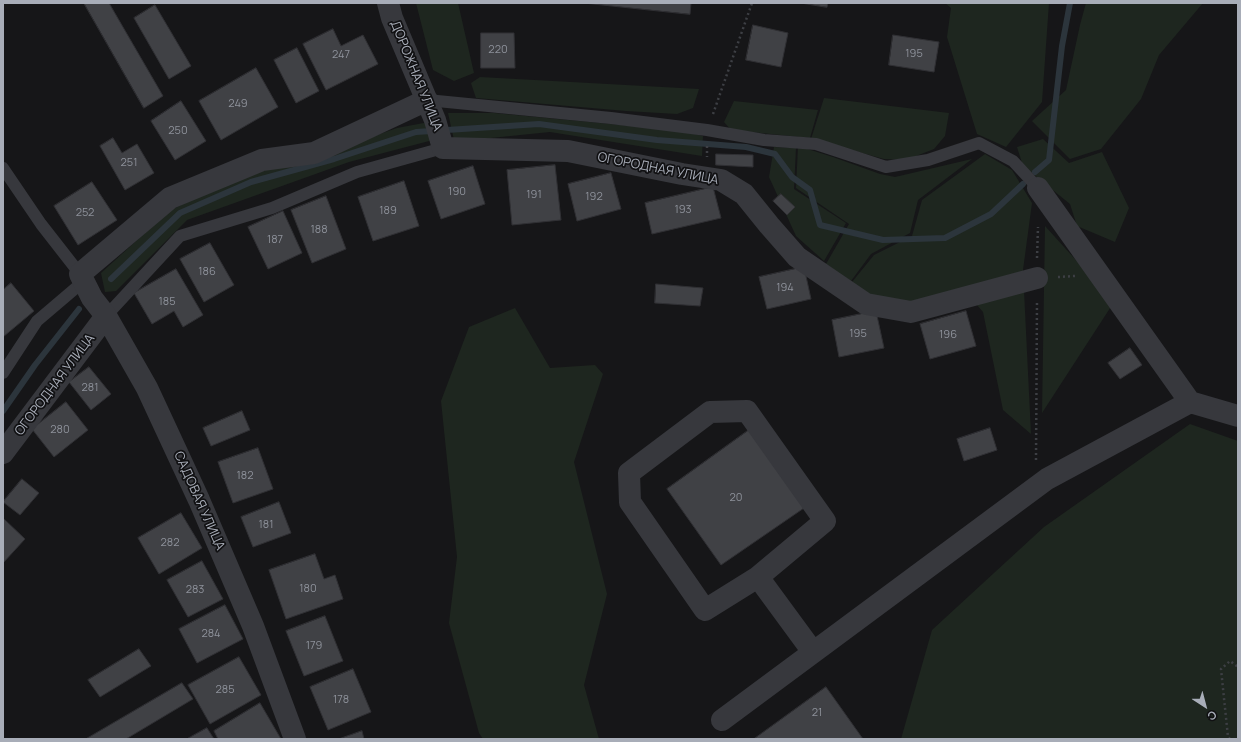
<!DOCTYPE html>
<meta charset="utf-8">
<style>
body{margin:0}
#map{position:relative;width:1241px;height:742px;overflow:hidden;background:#161618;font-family:Manrope,sans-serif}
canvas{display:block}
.frame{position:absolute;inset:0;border:4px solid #a8adb8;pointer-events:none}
.north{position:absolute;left:1185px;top:686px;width:40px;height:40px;-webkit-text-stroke:3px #111113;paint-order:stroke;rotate:144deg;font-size:11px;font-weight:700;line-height:16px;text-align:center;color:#a8adb8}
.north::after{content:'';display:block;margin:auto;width:14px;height:18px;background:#a8adb8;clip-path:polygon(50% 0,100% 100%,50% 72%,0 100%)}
</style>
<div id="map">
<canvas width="1241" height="742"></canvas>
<div class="frame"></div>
<div class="north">С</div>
</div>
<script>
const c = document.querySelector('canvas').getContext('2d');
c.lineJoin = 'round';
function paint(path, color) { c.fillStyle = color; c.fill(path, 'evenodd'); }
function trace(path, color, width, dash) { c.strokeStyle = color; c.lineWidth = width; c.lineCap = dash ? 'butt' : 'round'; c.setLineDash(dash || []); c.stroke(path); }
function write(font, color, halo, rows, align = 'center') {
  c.font = font + ' Manrope,sans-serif'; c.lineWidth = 3.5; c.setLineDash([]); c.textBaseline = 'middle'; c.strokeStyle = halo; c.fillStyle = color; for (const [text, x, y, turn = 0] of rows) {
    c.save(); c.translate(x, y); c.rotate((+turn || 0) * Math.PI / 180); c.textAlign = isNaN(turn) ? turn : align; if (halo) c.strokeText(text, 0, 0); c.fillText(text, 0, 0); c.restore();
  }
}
const green = new Path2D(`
 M 416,3 L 458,3 L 474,73 L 454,81 L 433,70 Z
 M 945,3 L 1049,3 L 1042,102 L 1006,147 L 977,134 L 947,37 L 951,8 Z
 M 1086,3 L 1203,3 L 1159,55 L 1141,99 L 1101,149 L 1070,159 L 1032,121 L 1066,90 L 1080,25 Z
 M 480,77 L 699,89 L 693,108 L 677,114 L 626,111 L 476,98 L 471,83 Z
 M 824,98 L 949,113 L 945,136 L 934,149 L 906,160 L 884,159 L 811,139 Z
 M 734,101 L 818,110 L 810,138 L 731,130 L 724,122 Z
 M 448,113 L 494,113 L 685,131 L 703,136 L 702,156 L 550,132 L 481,139 L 454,140 Z
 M 429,122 L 433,140 L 349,162 L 187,220 L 116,291 L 105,292 L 101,273 L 169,211 L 224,184 L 280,165 L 325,153 L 397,128 Z
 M 1043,139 L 1069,163 L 1102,152 L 1129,208 L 1115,242 L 1077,226 L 1070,204 L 1023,166 L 1017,147 Z
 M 798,146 L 833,157 L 880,174 L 895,177 L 972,159 L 918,200 L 910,233 L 871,254 L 851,281 L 826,264 L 849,224 L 796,188 Z
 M 774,147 L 796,148 L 794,189 L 846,223 L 824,261 L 796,236 L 769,177 Z
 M 985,154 L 1012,170 L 1032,203 L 1023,270 L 1031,434 L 1003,410 L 983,312 L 965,291 L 912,306 L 874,298 L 852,282 L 874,255 L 912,236 L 922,200 Z
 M 1045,226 L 1114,302 L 1042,413 Z
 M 515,308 L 550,368 L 595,365 L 603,374 L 574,462 L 607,594 L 584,685 L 599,739 L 483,739 L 479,733 L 449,623 L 457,557 L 441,401 L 469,327 Z
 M 1190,424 L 1238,441 L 1238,739 L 901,739 L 932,630 L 1044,527 Z`);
const stream = new Path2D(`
 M 1035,172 L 1049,160 L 1062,46 L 1070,3
 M 111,279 L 180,213 L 251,182 L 334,159 L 416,132 L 539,124 L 657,140 L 746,147 L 775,154 L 792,177 L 810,190 L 820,225 L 883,240 L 945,238 L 991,214 L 1023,184
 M 3,411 L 35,365 L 79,309`);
const building = new Path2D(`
 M 84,3 L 109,3 L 163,96 L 144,108 Z
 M 584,3 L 691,3 L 690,14 Z
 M 801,3 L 828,3 L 827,7 Z
 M 155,5 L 191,66 L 169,79 L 134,18 Z
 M 753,25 L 788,33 L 781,67 L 746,60 Z
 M 333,29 L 341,46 L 363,35 L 378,64 L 326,90 L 303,44 Z
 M 481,33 L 514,33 L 515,68 L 481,68 Z
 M 893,35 L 939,42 L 934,72 L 889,65 Z
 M 297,48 L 319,91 L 296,103 L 274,60 Z
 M 256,68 L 278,107 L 221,140 L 199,101 Z
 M 181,101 L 206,141 L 175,160 L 151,121 Z
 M 113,138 L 122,153 L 137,144 L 154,173 L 125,190 L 100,146 Z
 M 716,154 L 753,155 L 753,167 L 716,165 Z
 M 555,165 L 561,220 L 512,225 L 507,170 Z
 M 473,166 L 485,204 L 441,219 L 428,181 Z
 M 611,173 L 621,209 L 577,221 L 568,184 Z
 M 404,181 L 419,226 L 373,241 L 358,197 Z
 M 92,182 L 117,220 L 78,245 L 54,206 Z
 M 713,187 L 721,218 L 652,234 L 645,203 Z
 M 781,194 L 795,207 L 787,215 L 773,201 Z
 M 326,196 L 346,249 L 312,263 L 291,210 Z
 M 283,211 L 302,253 L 268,269 L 248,227 Z
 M 210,243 L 234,285 L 204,302 L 180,259 Z
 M 804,267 L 811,299 L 767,309 L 759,277 Z
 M 176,269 L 203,315 L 183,327 L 174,311 L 152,324 L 134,293 Z
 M 11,283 L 34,311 L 3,337 L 3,290 Z
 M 656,284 L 703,288 L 700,306 L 655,303 Z
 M 876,311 L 884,348 L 839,357 L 832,320 Z
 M 966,311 L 976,346 L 930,359 L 920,324 Z
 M 1130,348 L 1142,365 L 1120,379 L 1108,363 Z
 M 89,367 L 111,394 L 91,410 L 69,382 Z
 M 66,402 L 88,430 L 54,457 L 32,429 Z
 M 242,411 L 250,430 L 211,446 L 203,428 Z
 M 990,428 L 997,450 L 964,461 L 957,439 Z
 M 749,430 L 804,508 L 721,565 L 667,489 Z
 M 258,448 L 273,489 L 233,503 L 218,462 Z
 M 22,479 L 39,493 L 20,515 L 3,502 Z
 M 279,502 L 291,533 L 253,547 L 241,517 Z
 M 181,513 L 202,548 L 159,574 L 138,538 Z
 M 3,518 L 25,539 L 3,563 Z
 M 315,554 L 324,579 L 335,575 L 343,599 L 286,619 L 269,570 Z
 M 202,561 L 223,599 L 188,617 L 167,580 Z
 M 225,605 L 243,639 L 197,663 L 179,629 Z
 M 325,616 L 343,661 L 304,676 L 286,631 Z
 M 139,649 L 151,666 L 100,697 L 88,680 Z
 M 239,657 L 261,695 L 210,724 L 188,685 Z
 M 353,669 L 371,712 L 328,730 L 310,687 Z
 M 182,683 L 193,699 L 126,739 L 86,739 Z
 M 826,687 L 863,739 L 754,739 Z
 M 260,703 L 281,739 L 218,739 L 214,731 Z
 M 207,728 L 214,739 L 187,739 Z
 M 362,731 L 364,739 L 339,739 Z`);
const path = new Path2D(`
 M 713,114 L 752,3
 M 707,146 L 707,157
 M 1037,258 L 1038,227
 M 1058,277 L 1075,276
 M 1036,460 L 1037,301
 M 1230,739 L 1228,737 L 1221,669 L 1230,661 L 1238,667`);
const service = new Path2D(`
 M 427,100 L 611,118 L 707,130 L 764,140 L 816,144 L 886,167 L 928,160 L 979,143 L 1013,161 L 1038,188
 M 3,168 L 41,224 L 80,274
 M 106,316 L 180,236 L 272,208 L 357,172 L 443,148
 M 3,373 L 37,321 L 84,281`);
const minor = new Path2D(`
 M 388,3 L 392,18 L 435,120 L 443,148 L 568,151 L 682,174 L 721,180 L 744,194 L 769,225 L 797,257 L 866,304 L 911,312 L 1037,278
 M 1038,188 L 1190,402 L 1238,416
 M 3,453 L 106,316
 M 758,577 L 825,521 L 747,411 L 710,412 L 629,473 L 630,502 L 705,610 L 758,577 L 813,652
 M 722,720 L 1047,479 L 1190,402
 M 295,739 L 253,626 L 199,500 L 147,388 L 106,316 L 92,298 L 80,274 L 170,198 L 262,160 L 314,153 L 427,100`);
const numberNames = [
 ["220",498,50],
 ["195",914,54],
 ["247",341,55],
 ["249",238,104],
 ["250",178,131],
 ["251",129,163],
 ["190",457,192],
 ["191",534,195],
 ["192",594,197],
 ["193",683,210],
 ["189",388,211],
 ["252",85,213],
 ["188",319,230],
 ["187",275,240],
 ["186",207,272],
 ["194",785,288],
 ["185",167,302],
 ["195",858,334],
 ["196",948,335],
 ["281",90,388],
 ["280",60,430],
 ["182",245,476],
 ["20",736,498],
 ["181",266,525],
 ["282",170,543],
 ["180",308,589],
 ["283",195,590],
 ["284",211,634],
 ["179",314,646],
 ["285",225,690],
 ["178",341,700],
 ["21",817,713]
];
const streetNames = [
 ["ДОРОЖНАЯ УЛИЦА",416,76,68],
 ["ОГОРОДНАЯ УЛИЦА",658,169,11],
 ["ОГОРОДНАЯ УЛИЦА",55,385,-53],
 ["САДОВАЯ УЛИЦА",199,501,66]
];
paint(green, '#1e261f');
trace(stream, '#2c353c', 6);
paint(building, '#404145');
trace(building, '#303034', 1);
trace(path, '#3d3f44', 2.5, [2, 3]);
trace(service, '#37383d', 12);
trace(minor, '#37383d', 22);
write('11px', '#8e929b', null, numberNames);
write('13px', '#a8adb8', '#111113', streetNames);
</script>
